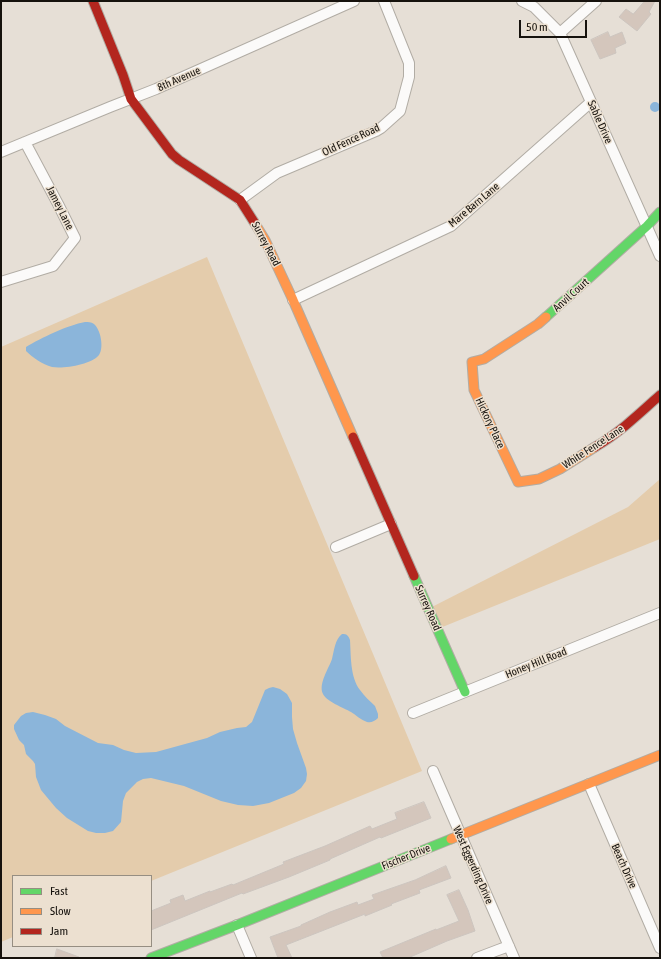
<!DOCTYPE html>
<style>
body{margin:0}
#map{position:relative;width:661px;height:959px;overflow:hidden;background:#e6dfd6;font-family:"Asap Condensed",sans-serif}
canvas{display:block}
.frame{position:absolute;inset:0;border:2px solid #16120d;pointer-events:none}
.legend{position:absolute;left:12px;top:875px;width:140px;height:72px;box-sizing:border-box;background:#ece0d0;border:1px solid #968e82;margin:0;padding:5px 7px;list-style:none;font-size:12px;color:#16120d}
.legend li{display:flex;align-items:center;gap:8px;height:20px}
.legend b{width:20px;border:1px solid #968e82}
.scale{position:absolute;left:519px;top:20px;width:68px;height:18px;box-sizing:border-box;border:2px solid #16120d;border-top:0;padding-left:5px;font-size:12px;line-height:14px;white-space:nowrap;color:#16120d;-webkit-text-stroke:3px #ece0d0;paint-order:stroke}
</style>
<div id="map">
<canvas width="661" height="959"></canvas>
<div class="frame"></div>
<ul class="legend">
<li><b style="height:5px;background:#63d668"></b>Fast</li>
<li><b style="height:5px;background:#ff974d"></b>Slow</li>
<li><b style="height:5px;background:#b3261e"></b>Jam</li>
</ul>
<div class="scale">50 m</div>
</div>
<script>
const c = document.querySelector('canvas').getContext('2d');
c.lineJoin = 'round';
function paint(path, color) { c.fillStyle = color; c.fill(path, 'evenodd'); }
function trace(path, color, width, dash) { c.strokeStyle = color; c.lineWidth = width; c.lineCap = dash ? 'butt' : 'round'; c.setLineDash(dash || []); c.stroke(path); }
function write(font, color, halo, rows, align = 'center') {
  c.font = font + ' "Asap Condensed",sans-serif'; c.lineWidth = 3; c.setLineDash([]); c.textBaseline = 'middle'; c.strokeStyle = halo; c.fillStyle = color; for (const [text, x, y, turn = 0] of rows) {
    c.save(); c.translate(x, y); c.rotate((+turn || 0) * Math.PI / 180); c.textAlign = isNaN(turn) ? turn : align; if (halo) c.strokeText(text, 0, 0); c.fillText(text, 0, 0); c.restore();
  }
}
const green = new Path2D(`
 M 207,257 L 422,771 L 151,881 L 151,876 L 13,876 L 13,937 L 1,942 L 1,347 Z
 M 660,479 L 660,539 L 435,630 L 426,610 L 628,507 Z`);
const water = new Path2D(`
 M650 107a5 5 0 1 1 10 0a5 5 0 1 1-10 0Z
 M 85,322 C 88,322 91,322 94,324 C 101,330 104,348 99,355 C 91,365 63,369 52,367 C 42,364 33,358 26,351 L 26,347 C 41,338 68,325 85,322 Z
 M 342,634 C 347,634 348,635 350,640 C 351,655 350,677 360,690 C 364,696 370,701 375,706 L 378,714 L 378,718 C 375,721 371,723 367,722 C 361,720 356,715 351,712 C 344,708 326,701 323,694 C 318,684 329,668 332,659 C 334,651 335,639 342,634 Z
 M 273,687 L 280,689 L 287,694 L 292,703 L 292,717 L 293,729 L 297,743 L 306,768 L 307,774 L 306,781 L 301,788 L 294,793 L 269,803 L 253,806 L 238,805 L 221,801 L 184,786 L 151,778 L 143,779 L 137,782 L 126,793 L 123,801 L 121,822 L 113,831 L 105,833 L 96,833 L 88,831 L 67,818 L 56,808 L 41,790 L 36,777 L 35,764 L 33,761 L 26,754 L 24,745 L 19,740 L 14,729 L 14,725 L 21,716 L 26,713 L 33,712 L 45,715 L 56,719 L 65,726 L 98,743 L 113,745 L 124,750 L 136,753 L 156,752 L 207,738 L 220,732 L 237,728 L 246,727 L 252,722 L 265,690 L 269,688 Z`);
const building = new Path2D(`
 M 645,1 L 655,1 L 649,12 L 651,14 L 637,31 L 619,17 L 626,9 L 633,14 Z
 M 608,32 L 610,37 L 622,32 L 626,43 L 615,48 L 616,53 L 600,59 L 591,40 Z
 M 424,802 L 431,818 L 381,838 L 380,837 L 330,859 L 330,860 L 289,877 L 243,894 L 242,893 L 151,930 L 151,911 L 171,903 L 170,900 L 183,895 L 185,901 L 210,891 L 210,892 L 232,884 L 233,885 L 284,864 L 283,862 L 325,846 L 370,826 L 372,829 L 397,819 L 395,813 Z
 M 446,866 L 451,878 L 419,890 L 420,893 L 391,904 L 392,905 L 365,916 L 365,914 L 286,945 L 292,958 L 278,958 L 270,937 L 301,926 L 301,925 L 330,912 L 357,902 L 358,905 L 374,899 L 372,895 L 415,880 Z
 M 459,890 L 468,910 L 475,931 L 447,941 L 408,958 L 383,958 L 380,952 L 436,929 L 436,930 L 459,921 L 447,895 Z
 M 57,949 L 79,957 L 79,958 L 55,958 Z`);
const street = new Path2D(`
 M 522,1 L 534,7 L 560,33 L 591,102 L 660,256
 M 560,33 L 596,1
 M 1,152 L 110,107 L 156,89 L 354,1
 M 240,200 L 277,173 L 376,131 L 381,128 L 400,111 L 409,77 L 409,63 L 384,1
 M 1,282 L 53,266 L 75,238 L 58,204 L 25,142
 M 293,300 L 451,226 L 591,102
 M 336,547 L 391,524
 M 413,713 L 660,613
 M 433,771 L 514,958
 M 589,784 L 660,948
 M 237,925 L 251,958
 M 477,958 L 498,950 L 509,946`);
const fast = new Path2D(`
 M 546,317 L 647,226 L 660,212
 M 414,576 L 465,692
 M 151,958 L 237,925 L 451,839`);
const slow = new Path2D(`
 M 254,222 L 265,240 L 293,300 L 353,437
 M 546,317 L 538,324 L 484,359 L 472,362 L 474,390 L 518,482 L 539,479 L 560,469 L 595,447
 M 451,839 L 660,755`);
const jam = new Path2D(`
 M 93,1 L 123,75 L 131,99 L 172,154 L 179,160 L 240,200 L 254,222
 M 353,437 L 414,576
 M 595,447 C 619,433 639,414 660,395`);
const streetNames = [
 ["8th Avenue",179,79,-24],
 ["Sable Drive",600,122,66],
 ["Old Fence Road",351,140,-25],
 ["Mare Barn Lane",474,205,-40],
 ["Jamey Lane",60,208,63],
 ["Surrey Road",266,244,62],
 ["Anvil Court",571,295,-42],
 ["Hickory Place",490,423,65],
 ["White Fence Lane",593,447,-33],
 ["Surrey Road",428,608,66],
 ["Honey Hill Road",536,663,-22],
 ["Fischer Drive",406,857,-22],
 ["West Eggerding Drive",473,865,66],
 ["Beach Drive",624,866,66]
];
paint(green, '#e4ccac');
paint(water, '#8bb5da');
paint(building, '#d4c6bc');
trace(building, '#ccc5bf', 1);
trace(street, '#b1aca4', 12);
trace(fast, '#b1aca4', 11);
trace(slow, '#b1aca4', 11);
trace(jam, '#b1aca4', 11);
trace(street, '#fbfaf9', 10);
trace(fast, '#63d668', 9);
trace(slow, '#ff974d', 9);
trace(jam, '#b3261e', 9);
write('11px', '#16120d', '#ece0d0', streetNames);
</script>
